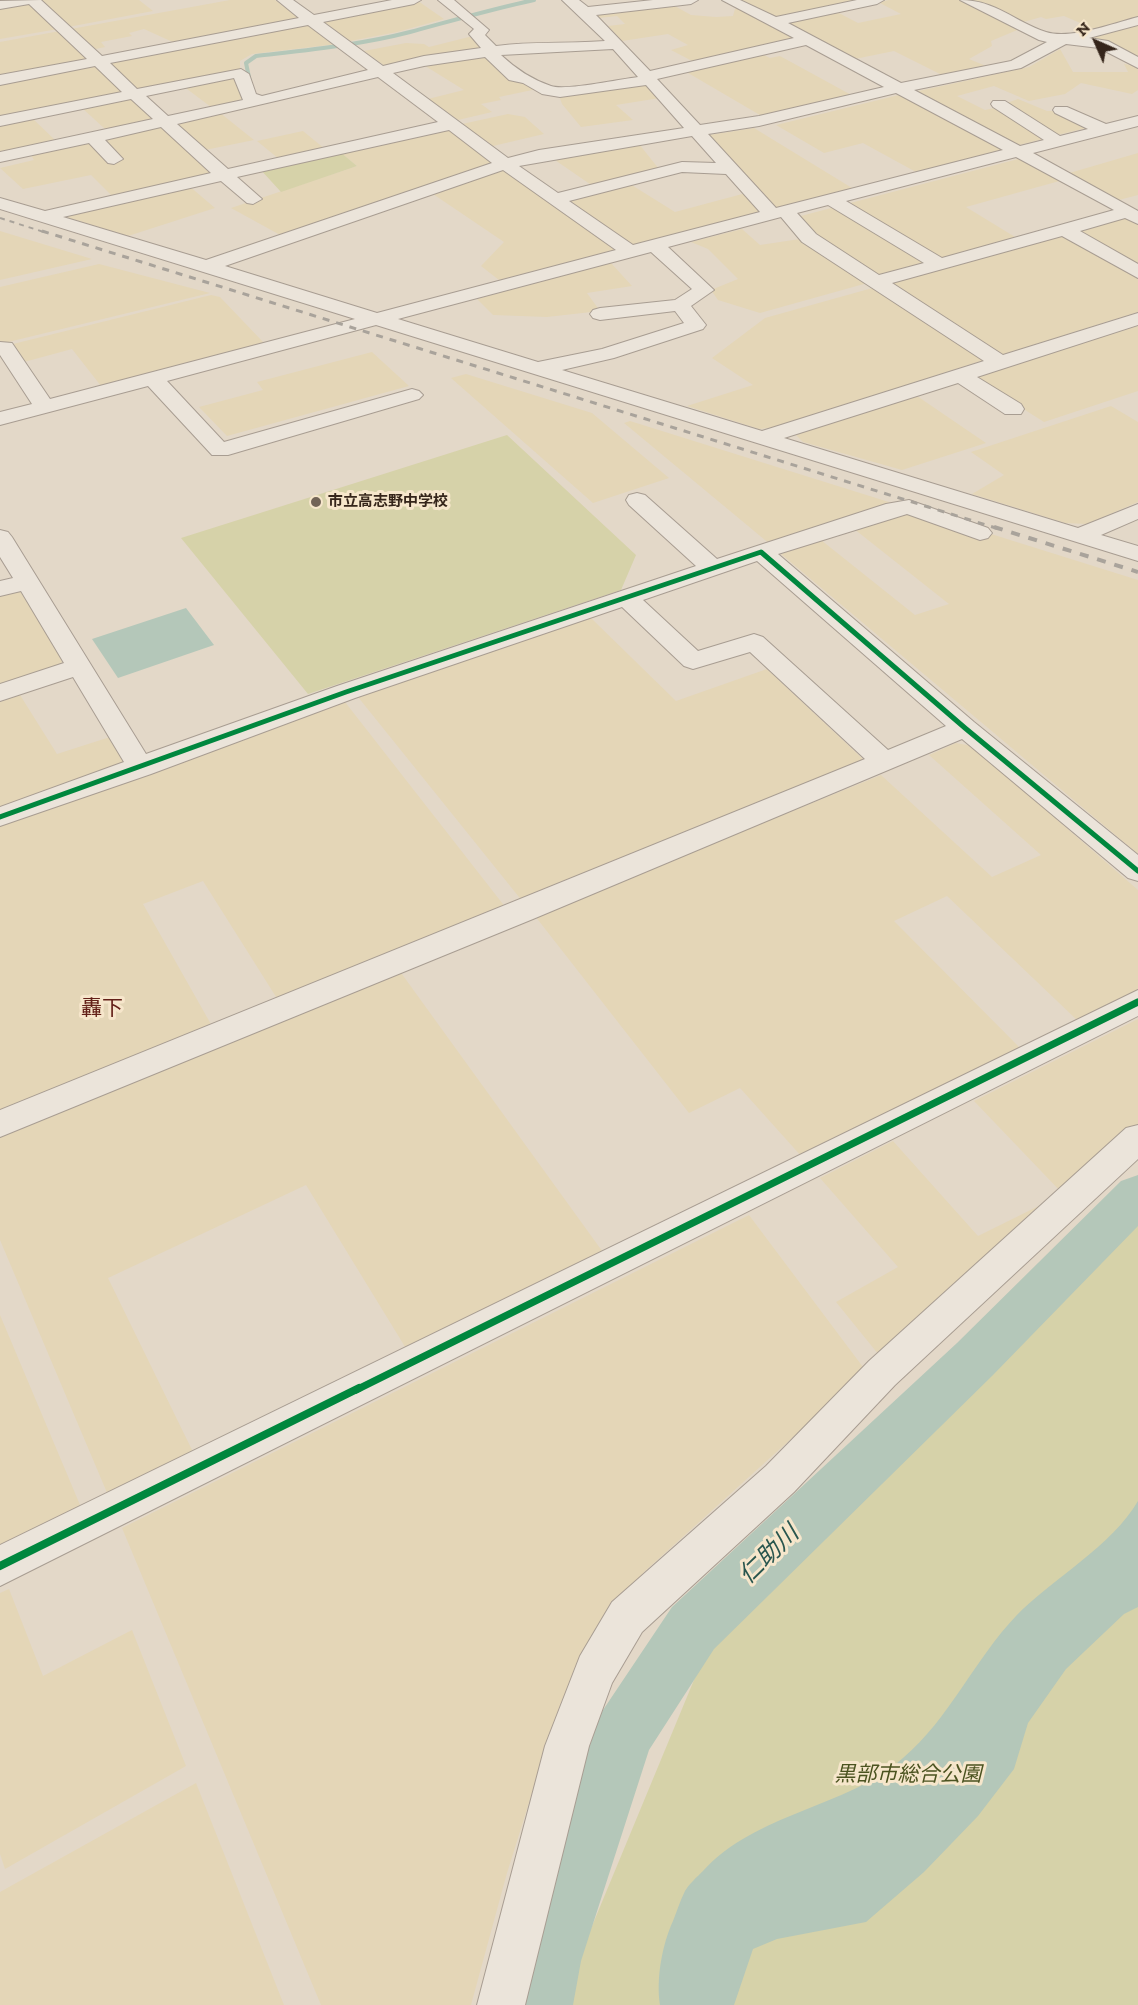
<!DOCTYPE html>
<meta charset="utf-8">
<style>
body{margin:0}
#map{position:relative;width:1138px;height:2005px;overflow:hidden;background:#e3d8c8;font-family:"Zilla Slab",serif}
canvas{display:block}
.north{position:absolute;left:1066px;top:12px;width:60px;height:60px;-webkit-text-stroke:4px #f6e6cb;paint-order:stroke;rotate:315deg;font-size:16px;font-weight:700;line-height:24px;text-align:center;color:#35251a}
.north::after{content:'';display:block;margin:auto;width:21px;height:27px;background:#35251a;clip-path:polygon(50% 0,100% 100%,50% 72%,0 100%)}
</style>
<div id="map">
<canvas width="1138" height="2005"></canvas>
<div class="north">N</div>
</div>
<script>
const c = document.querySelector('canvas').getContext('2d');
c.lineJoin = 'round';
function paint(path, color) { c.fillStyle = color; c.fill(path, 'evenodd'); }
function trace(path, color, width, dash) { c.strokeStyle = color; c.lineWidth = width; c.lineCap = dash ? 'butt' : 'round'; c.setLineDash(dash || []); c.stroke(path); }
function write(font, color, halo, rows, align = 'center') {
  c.font = font + ' "Zilla Slab","Noto Sans JP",serif'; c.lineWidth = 6; c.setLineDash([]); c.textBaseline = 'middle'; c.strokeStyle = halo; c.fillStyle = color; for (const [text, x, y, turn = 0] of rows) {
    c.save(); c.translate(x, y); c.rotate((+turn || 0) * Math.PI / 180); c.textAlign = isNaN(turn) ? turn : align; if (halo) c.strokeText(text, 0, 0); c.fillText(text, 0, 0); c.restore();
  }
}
const farmland = new Path2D(`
 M 38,0 L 139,0 L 153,11 L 68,27 Z
 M 230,0 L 275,0 L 302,20 L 177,44 L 144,29 L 129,33 L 132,36 L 101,42 L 105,47 L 91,50 L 71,29 Z
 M 734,0 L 869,0 L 774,20 Z
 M 889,0 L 962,0 L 1022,28 L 991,41 L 992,46 L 969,59 L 986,66 L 944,76 L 894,51 L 850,60 L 780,22 L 835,11 L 858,23 L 901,14 L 878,2 Z
 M 971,0 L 1138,0 L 1138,19 L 1094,29 L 1064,16 L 1046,19 L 1041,17 L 1020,23 Z
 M 418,1 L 444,19 L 397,32 L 350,41 L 320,20 Z
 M 30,2 L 58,29 L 0,39 L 0,7 Z
 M 673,5 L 691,15 L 716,17 L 733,16 L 735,9 L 742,8 L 800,40 L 694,62 L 671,50 L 688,45 L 668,34 L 622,41 L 608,26 L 625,24 L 617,16 L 599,18 L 592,13 Z
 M 307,22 L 337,44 L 252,54 L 240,61 L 240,71 L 137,91 L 105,62 Z
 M 1138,24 L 1138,60 L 1073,39 Z
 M 60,31 L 92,60 L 0,78 L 0,42 Z
 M 473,36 L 482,50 L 385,66 L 364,51 L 406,43 L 424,44 L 429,47 Z
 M 1060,49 L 1073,72 L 1128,72 L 1124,64 L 1138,66 L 1138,90 L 1132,94 L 1081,83 L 1065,94 L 1029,101 L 994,86 L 957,96 L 985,110 L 999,107 L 1047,138 L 1015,146 L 914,92 L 1029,67 Z
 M 760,53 L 770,58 L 780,56 L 855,97 L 765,118 L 683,70 Z
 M 482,54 L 537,89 L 499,97 L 501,100 L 481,104 L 492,112 L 458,120 L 428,99 L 464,90 L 422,64 Z
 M 95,63 L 128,93 L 0,118 L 0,81 Z
 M 238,75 L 247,98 L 211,107 L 183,86 Z
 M 645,83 L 660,98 L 616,105 L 633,120 L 581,127 L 562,104 L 558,93 Z
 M 903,94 L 1005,149 L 916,172 L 863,143 L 824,153 L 776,125 Z
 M 131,97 L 155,118 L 105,129 L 81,107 Z
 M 1018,99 L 1047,111 L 1052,111 L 1091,127 L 1053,136 L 1004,104 Z
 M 219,112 L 254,140 L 205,150 L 172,122 Z
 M 508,114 L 525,117 L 544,134 L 493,146 L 462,124 Z
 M 31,117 L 55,140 L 0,152 L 0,123 Z
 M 162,124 L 216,174 L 112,196 L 91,175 L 23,189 L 0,168 L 34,160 L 29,152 Z
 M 448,128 L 496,163 L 282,236 L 231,208 L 357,166 L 339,151 Z
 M 754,128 L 852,188 L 777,208 L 709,135 Z
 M 303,131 L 325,149 L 279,159 L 257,141 Z
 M 639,144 L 659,169 L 622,179 L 675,212 L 746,193 L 763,211 L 632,246 L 568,199 L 600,191 L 552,158 Z
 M 1138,153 L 1138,195 L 1115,201 L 1066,174 Z
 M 1022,158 L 1063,180 L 966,207 L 1020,240 L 880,279 L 811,235 L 797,217 Z
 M 504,169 L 616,250 L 499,280 L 481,266 L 504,242 L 433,194 Z
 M 188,185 L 215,208 L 128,236 L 60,215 Z
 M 1123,217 L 1138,224 L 1138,312 L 998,356 L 886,283 Z
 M 742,229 L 760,245 L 800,239 L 871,282 L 760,313 L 718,300 L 711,290 L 738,279 L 708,249 L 691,242 Z
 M 0,231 L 92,259 L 0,280 Z
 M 611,263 L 632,286 L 587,293 L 600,311 L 547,317 L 493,315 L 477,299 Z
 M 99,264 L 210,293 L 0,344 L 0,287 Z
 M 876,287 L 987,359 L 776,427 L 759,429 L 687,406 L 753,385 L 712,358 L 765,318 Z
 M 211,295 L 220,297 L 264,343 L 101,386 L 72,349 L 24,362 L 9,345 Z
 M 1138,326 L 1138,391 L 1044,422 L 973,377 Z
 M 372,352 L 409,386 L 227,436 L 199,407 L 263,390 L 257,382 Z
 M 466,374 L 592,413 L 669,478 L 593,503 L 451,378 Z
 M 914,394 L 986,443 L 902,470 L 803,442 L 794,433 Z
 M 1111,406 L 1138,422 L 1138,502 L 1087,524 L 1065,523 L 972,494 L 1004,475 L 971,452 Z
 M 630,421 L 1138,580 L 1138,854 L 781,554 L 821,540 L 915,615 L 949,604 L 844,521 L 771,545 L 624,423 Z
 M 19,589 L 63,660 L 58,669 L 0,687 L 0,595 Z
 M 590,617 L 676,701 L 767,669 L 866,762 L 523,902 L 358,697 Z
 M 20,695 L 57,754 L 110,737 L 128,766 L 0,809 L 0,702 Z
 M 345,702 L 506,908 L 278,1000 L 203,881 L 143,904 L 212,1026 L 0,1112 L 0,825 Z
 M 956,743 L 972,746 L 1138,890 L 1138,991 L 1078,1021 L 947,896 L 894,921 L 1021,1049 L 802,1157 L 740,1088 L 689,1113 L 535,916 L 881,775 L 992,877 L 1041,855 L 929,755 Z
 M 399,970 L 605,1255 L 407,1350 L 306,1185 L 108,1278 L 193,1452 L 108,1495 L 0,1240 L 0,1133 Z
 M 1138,1019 L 1138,1125 L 883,1360 L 836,1302 L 898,1267 L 820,1178 L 893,1141 L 978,1236 L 1063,1194 L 974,1101 Z
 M 749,1215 L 866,1371 L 644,1572 L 591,1636 L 558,1710 L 507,1873 L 471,2005 L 321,2005 L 122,1528 Z
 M 0,1315 L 83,1512 L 0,1552 Z
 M 9,1589 L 43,1676 L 132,1630 L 186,1766 L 5,1869 L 0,1854 L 0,1593 Z
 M 196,1783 L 284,2005 L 0,2005 L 0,1892 Z`);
const green = new Path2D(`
 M 339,151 L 357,166 L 281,192 L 260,169 Z
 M 507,435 L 636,555 L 621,590 L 308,694 L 181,538 Z
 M 1138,1225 L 1138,2005 L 571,2005 L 580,1955 L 706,1651 Z`);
const water = new Path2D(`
 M 186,608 L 214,645 L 118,678 L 92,639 Z
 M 1138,1501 L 1138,1607 L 1124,1614 L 1066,1669 L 1028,1723 L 1014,1769 L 978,1816 L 924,1872 L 866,1922 L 777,1939 L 753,1949 L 734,2005 L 660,2005 C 656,1979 662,1945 673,1921 C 677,1911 680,1901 685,1891 C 689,1884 697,1877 703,1871 C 757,1812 844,1809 903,1758 C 950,1718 974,1660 1016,1616 C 1052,1579 1112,1546 1138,1501 Z`);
const stream = new Path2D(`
 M 250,82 L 246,63 L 256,56 C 307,50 360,45 410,32 C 451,21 492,9 534,0`);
const river = new Path2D(`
 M 1138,1175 L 1138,1226 L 993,1375 L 714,1649 L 649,1750 L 581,1961 L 573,2005 L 505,2005 L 515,1961 L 601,1713 L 672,1607 L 957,1343 L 1121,1181 Z`);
const minor = new Path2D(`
 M 41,0 L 102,56 L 299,18 L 277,0 L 293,0 L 314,15 L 392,0 L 421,0 L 414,4 L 323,22 L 383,66 L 424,56 L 481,48 L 469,34 L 474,29 L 438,0 L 454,0 L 489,30 L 485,35 L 496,46 C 532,41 569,44 605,41 L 562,0 L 579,0 L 588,7 L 653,0 L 698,0 L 691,4 L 596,15 L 650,71 L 794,38 L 722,0 L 740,0 L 776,17 L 857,0 L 884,0 L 877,4 L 788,23 L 901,83 L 1011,61 L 1047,42 L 1039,40 L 960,0 C 996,0 1015,22 1046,32 C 1070,40 1114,23 1138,17 L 1138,25 L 1089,38 L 1108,41 L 1138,57 L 1138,68 L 1099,48 L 1066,44 L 1021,68 L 914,90 L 1020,146 L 1044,140 L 993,107 L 991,104 L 993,101 L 1005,101 L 1060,136 L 1088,129 L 1055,113 L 1053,110 L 1055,107 L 1067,107 L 1106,124 L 1138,116 L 1138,126 L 1033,153 L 1138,211 L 1138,224 L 1125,218 L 1080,231 L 1138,264 L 1138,278 L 1062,236 L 892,283 L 1003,355 L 1138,313 L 1138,325 L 977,377 L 1021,404 L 1024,409 L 1021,414 L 1005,414 L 958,383 L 784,438 L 1078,528 L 1138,504 L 1138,519 L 1101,535 L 1138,546 L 1138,561 L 376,325 L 167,381 L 224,442 L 412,389 L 419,391 L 423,395 L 419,399 L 228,455 L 212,455 L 148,386 L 0,425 L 0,412 L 32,404 L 0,355 L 0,342 L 12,343 L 50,399 L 355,319 L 0,209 L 0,198 L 45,211 L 211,173 L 161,127 L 105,140 L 123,159 L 114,164 L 108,163 L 89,143 L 0,162 L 0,152 L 153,119 L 131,99 L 0,126 L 0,116 L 122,92 L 95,66 L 0,85 L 0,75 L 87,59 L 29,4 L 0,9 L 0,1 ZM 308,25 L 368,70 L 262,96 L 256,94 L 249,74 L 241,69 L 137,89 L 110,63 ZM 806,45 L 884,87 L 759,116 L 700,125 L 657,79 ZM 613,49 L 638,77 C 621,79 565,91 551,86 C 531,79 516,69 501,55 ZM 485,57 L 509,80 L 523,83 L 542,94 L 560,97 L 646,85 L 684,128 L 539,150 L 508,158 L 393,73 L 424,66 ZM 378,77 L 438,122 L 228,169 L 177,124 ZM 234,78 L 243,100 L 168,116 L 146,96 ZM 896,93 L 1003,150 L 776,208 L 708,134 L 759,126 ZM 449,130 L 492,163 L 206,260 L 63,217 L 221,181 L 247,203 L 253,204 L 262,199 L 237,177 ZM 692,136 L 716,163 L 682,162 L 558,193 L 519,166 ZM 1016,157 L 1114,210 L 942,258 L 846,201 ZM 503,170 L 616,250 L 377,313 L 225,266 ZM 682,172 L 726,174 L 760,212 L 633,245 L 569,201 ZM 828,205 L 924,263 L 879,275 L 816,234 L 797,213 ZM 781,217 L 802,242 L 984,361 L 762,431 L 562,370 L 614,358 L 703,329 L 706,325 L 691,306 L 714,290 L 668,247 ZM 651,252 L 692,289 L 675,300 L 600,308 L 593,310 L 590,314 L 593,318 L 600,320 L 675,311 L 684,323 L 602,349 L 538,362 L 398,319 Z
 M 637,493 L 645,495 L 717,559 L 886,504 L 909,500 L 988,528 L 992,533 L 988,538 L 980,540 L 907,514 L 778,554 L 974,722 L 1138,855 L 1138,881 L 1128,878 L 962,739 L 533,919 L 0,1137 L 0,1110 L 865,759 L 750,652 L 693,669 L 684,666 L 622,607 L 355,698 L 151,774 L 0,826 L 0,807 L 124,762 L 73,677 L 0,701 L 0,684 L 64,663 L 21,591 L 0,596 L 0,581 L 13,578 L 0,557 L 0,530 L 8,532 L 12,537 L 146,754 L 337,686 L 696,566 L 629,505 L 626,500 L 629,495 ZM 757,561 L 946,726 L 888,750 L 763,637 L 754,634 L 698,651 L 643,600 Z
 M 1138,990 L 1138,1016 L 0,1586 L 0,1545 Z
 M 1138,1125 L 1138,1159 L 895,1385 L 794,1492 L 642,1632 L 612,1683 L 589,1746 L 525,2005 L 477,2005 L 545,1746 L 580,1656 L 612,1602 L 766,1466 L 869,1361 L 1126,1128 Z`);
const railFar2 = new Path2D(`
 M 0,218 L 47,233`);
const railFar1 = new Path2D(`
 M 42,231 L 999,529`);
const rail = new Path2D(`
 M 994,527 L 1138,572`);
const cyclewayFar2 = new Path2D(`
 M 0,817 L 346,692 L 761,552 L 965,728 L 1138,871`);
const cyclewayFar1 = new Path2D(`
 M 356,1390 L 1138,1002`);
const cycleway = new Path2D(`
 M 0,1566 L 359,1388`);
const markers = [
 [316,502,6,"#726457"]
];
const farPoinames = [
 ["市立高志野中学校",328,502]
];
const quarterNames = [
 ["轟下",102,1009]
];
const nearParknames = [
 ["黒部市総合公園",908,1775]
];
const nearWaternames = [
 ["仁助川",769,1555,-44]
];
paint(farmland, '#e4d6b7');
paint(green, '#d6d2a9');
paint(water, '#b4c7b9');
trace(stream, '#b4c7b9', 4);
paint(river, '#b4c7b9');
trace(minor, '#a89d92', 2);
paint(minor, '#ebe4da');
trace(railFar2, '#a9a39b', 2, [5, 5]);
trace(railFar1, '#a9a39b', 3, [7, 7]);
trace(rail, '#a9a39b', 4, [9, 9]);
trace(cyclewayFar2, '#00873e', 5);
trace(cyclewayFar1, '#00873e', 7);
trace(cycleway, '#00873e', 8);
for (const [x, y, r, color] of markers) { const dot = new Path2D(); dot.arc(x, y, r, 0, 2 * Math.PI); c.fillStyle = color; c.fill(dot); trace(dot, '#f6e6cb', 2); }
write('bold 15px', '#35251a', '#f6e6cb', farPoinames, 'left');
write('21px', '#632018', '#f6e6cb', quarterNames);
write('italic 21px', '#4b5320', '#f6e6cb', nearParknames);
write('italic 24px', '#29564e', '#f6e6cb', nearWaternames);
</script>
